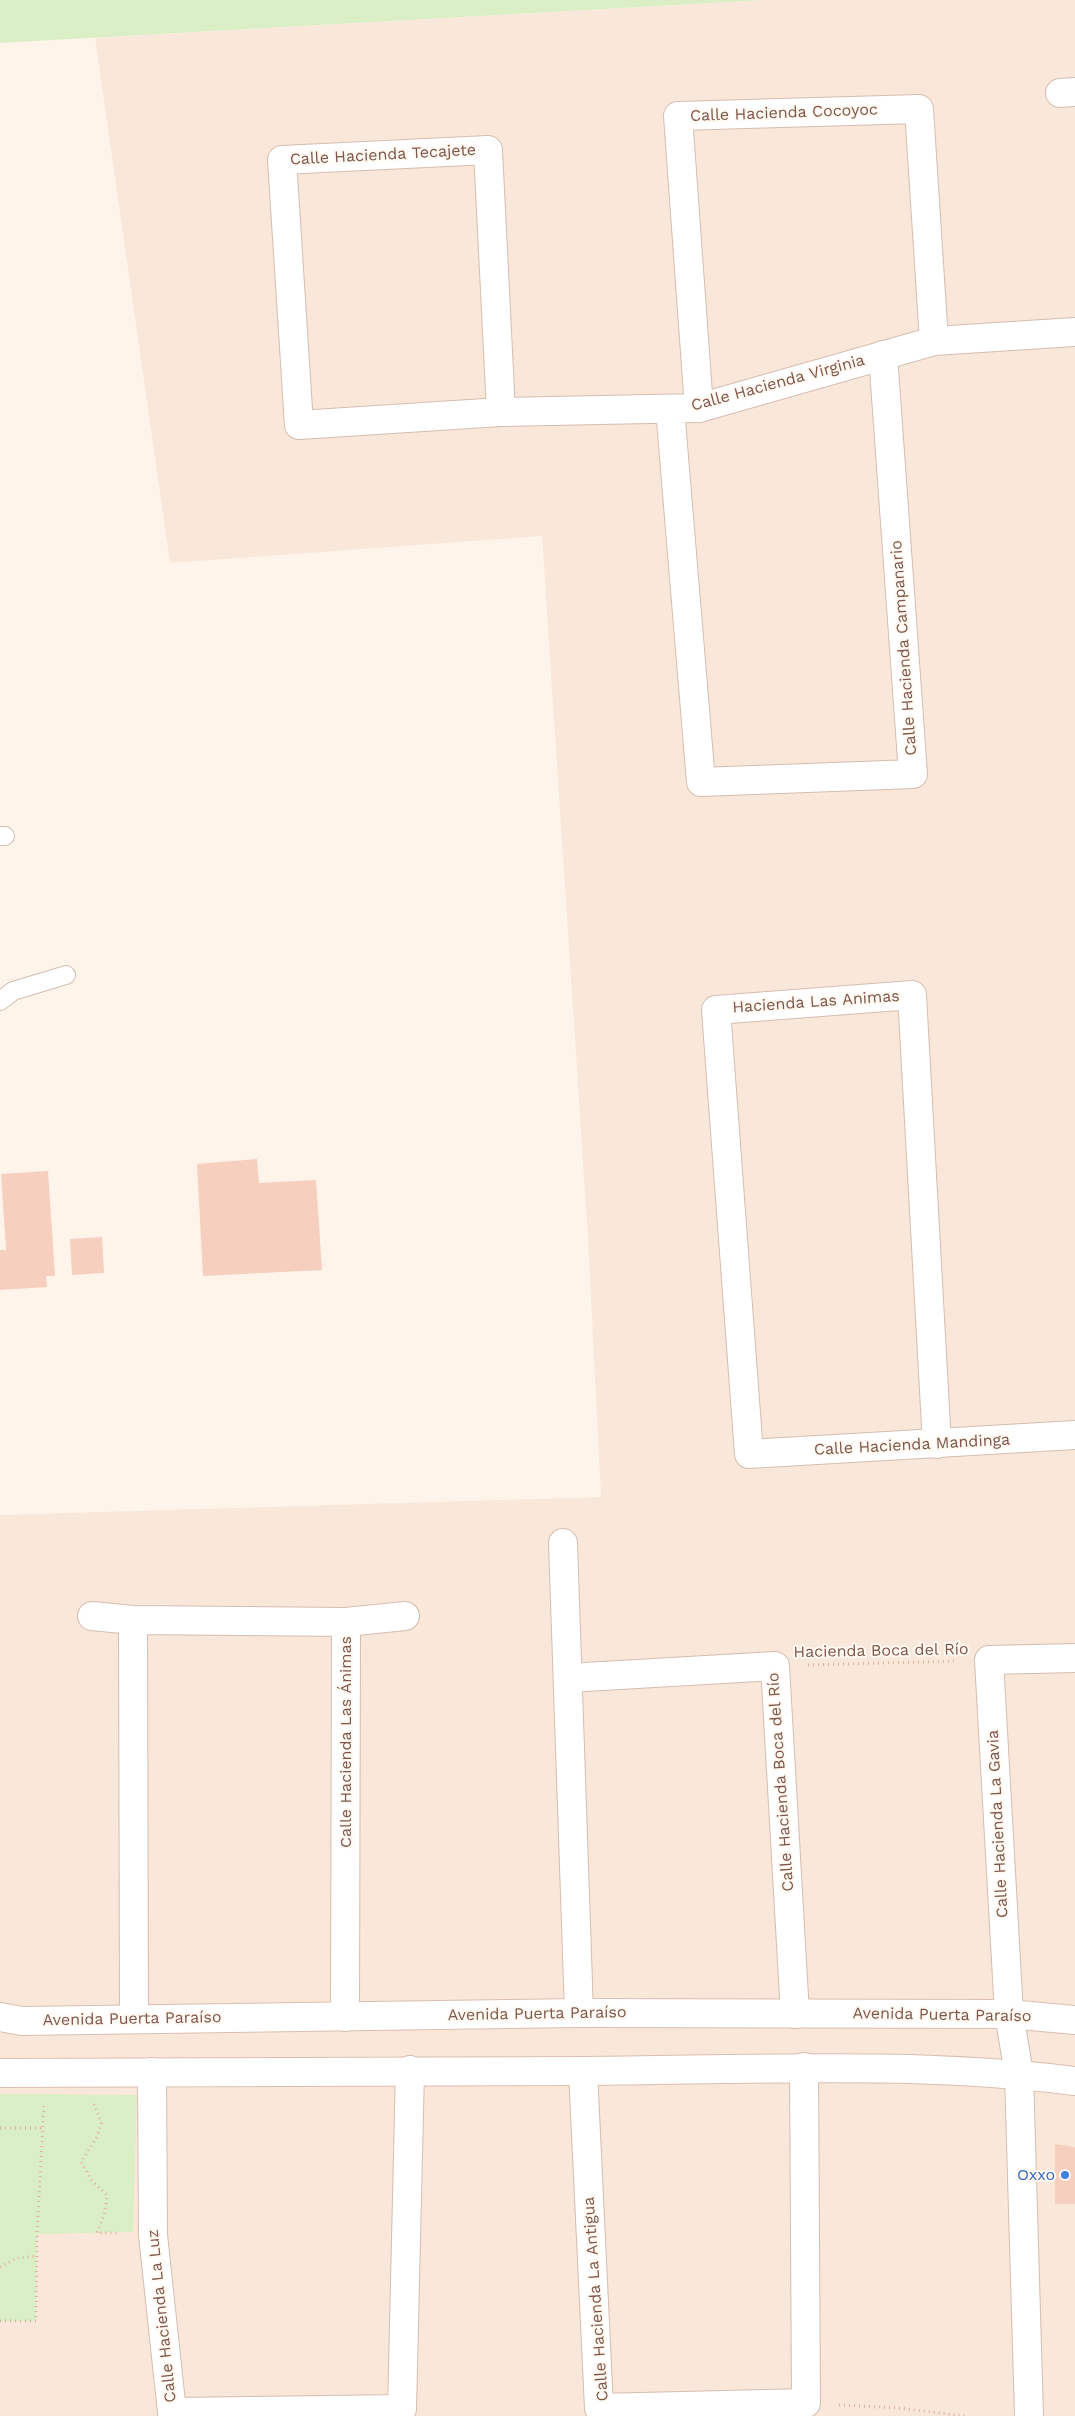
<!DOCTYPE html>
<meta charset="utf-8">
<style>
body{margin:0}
canvas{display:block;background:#fef4ea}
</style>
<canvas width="1075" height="2416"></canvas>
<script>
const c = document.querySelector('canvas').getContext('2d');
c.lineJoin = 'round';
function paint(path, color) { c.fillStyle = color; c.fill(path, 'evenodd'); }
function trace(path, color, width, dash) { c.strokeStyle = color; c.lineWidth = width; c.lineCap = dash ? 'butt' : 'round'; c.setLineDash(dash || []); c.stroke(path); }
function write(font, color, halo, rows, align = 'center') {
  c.font = font + ' "Work Sans",sans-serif'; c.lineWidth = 4; c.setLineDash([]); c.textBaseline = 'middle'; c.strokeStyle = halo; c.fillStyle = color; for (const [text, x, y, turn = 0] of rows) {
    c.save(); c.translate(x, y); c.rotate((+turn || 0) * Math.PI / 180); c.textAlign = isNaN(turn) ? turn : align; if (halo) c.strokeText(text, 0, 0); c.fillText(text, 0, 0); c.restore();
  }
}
const residential = new Path2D(`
 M 765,0 L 1075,0 L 1075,2416 L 0,2416 L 0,1515 L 601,1497 L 588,1238 L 542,536 L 170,563 L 95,38 Z`);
const green = new Path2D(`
 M 0,0 L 765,0 L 0,43 Z
 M 0,2094 L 137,2095 L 133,2232 L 37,2234 L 36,2321 L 0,2321 Z`);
const building = new Path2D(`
 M 257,1159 L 259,1183 L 316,1180 L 322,1270 L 203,1276 L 197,1164 Z
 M 48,1171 L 55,1276 L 46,1276 L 47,1287 L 0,1290 L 0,1250 L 6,1250 L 1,1174 Z
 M 102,1237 L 104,1273 L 72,1275 L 70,1239 Z
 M 1055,2144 L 1075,2147 L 1075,2204 L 1055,2204 Z`);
const path = new Path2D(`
 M 808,1665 L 957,1661
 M 94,2104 L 101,2123 L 97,2137 L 81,2162 L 92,2181 L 107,2195 L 105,2212 L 97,2233 L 120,2233
 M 0,2128 L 43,2128
 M 0,2267 L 17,2258 L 36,2256
 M 0,2321 L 36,2321 L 37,2234 L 44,2105
 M 839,2405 L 898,2408 L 965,2416`);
const lane = new Path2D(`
 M 0,836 L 5,836
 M 0,1001 L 13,991 L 66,975`);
const street = new Path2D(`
 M 1060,93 L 1075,92
 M 699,408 L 678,116 L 919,109 L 934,341
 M 670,409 L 701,782 L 913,774 L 883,355
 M 501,412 L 488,150 L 282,160 L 299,425 L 501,412 L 699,408 L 934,341 L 1075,332
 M 937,1444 L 912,995 L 716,1010 L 749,1454 L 1075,1435
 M 563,1543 L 579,2013
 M 92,1616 L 133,1620 L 346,1622 L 405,1616
 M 133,1620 L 134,2018
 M 568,1678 L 775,1666 L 795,2014
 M 345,2017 L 346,1622
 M 583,2071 L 599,2408 L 806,2403 L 804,2067
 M 152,2072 L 153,2235 L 172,2412 L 402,2409 L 410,2070
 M 1029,2416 L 1019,2074 L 1009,2014 L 989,1660 L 1075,1658`);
const secondary = new Path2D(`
 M 0,2017 L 22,2021 L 579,2013 L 1009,2014 L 1075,2020
 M 0,2073 C 195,2071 389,2073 584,2071 C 747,2070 912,2061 1075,2081`);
const markers = [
 [1065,2175,5,"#3f7fe0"]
];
const streetNames = [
 ["Calle Hacienda Cocoyoc",784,113,-2],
 ["Calle Hacienda Tecajete",383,155,-3],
 ["Calle Hacienda Virginia",778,383,-15],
 ["Calle Hacienda Campanario",904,648,-94],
 ["Hacienda Las Animas",816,1002,-4],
 ["Calle Hacienda Mandinga",912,1445,-3],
 ["Hacienda Boca del Río",881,1651,-1],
 ["Calle Hacienda Las Ánimas",346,1742,-90],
 ["Calle Hacienda Boca del Río",781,1782,-94],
 ["Calle Hacienda La Gavia",998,1824,-93],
 ["Avenida Puerta Paraíso",537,2014,-1],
 ["Avenida Puerta Paraíso",942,2015,1],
 ["Avenida Puerta Paraíso",132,2019,-1],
 ["Calle Hacienda La Antigua",596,2299,-94],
 ["Calle Hacienda La Luz",162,2316,-96]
];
const shopNames = [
 ["Oxxo",1055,2175]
];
paint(residential, '#f9e8da');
paint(green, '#dbefc6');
paint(building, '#f7cfbf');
trace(lane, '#d5bdb0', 20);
trace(street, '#d5bdb0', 30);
trace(secondary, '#dbbeaf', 30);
trace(path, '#ddb2a0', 3, [1, 4]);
trace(lane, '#fff', 18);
trace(street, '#fff', 28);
trace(secondary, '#fff', 28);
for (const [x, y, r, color] of markers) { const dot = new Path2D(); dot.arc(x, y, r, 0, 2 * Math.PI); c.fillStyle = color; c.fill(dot); trace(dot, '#fff9f2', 2); }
write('16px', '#7d5649', '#fff9f2', streetNames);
write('16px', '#366cbe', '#fff9f2', shopNames, 'right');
</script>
